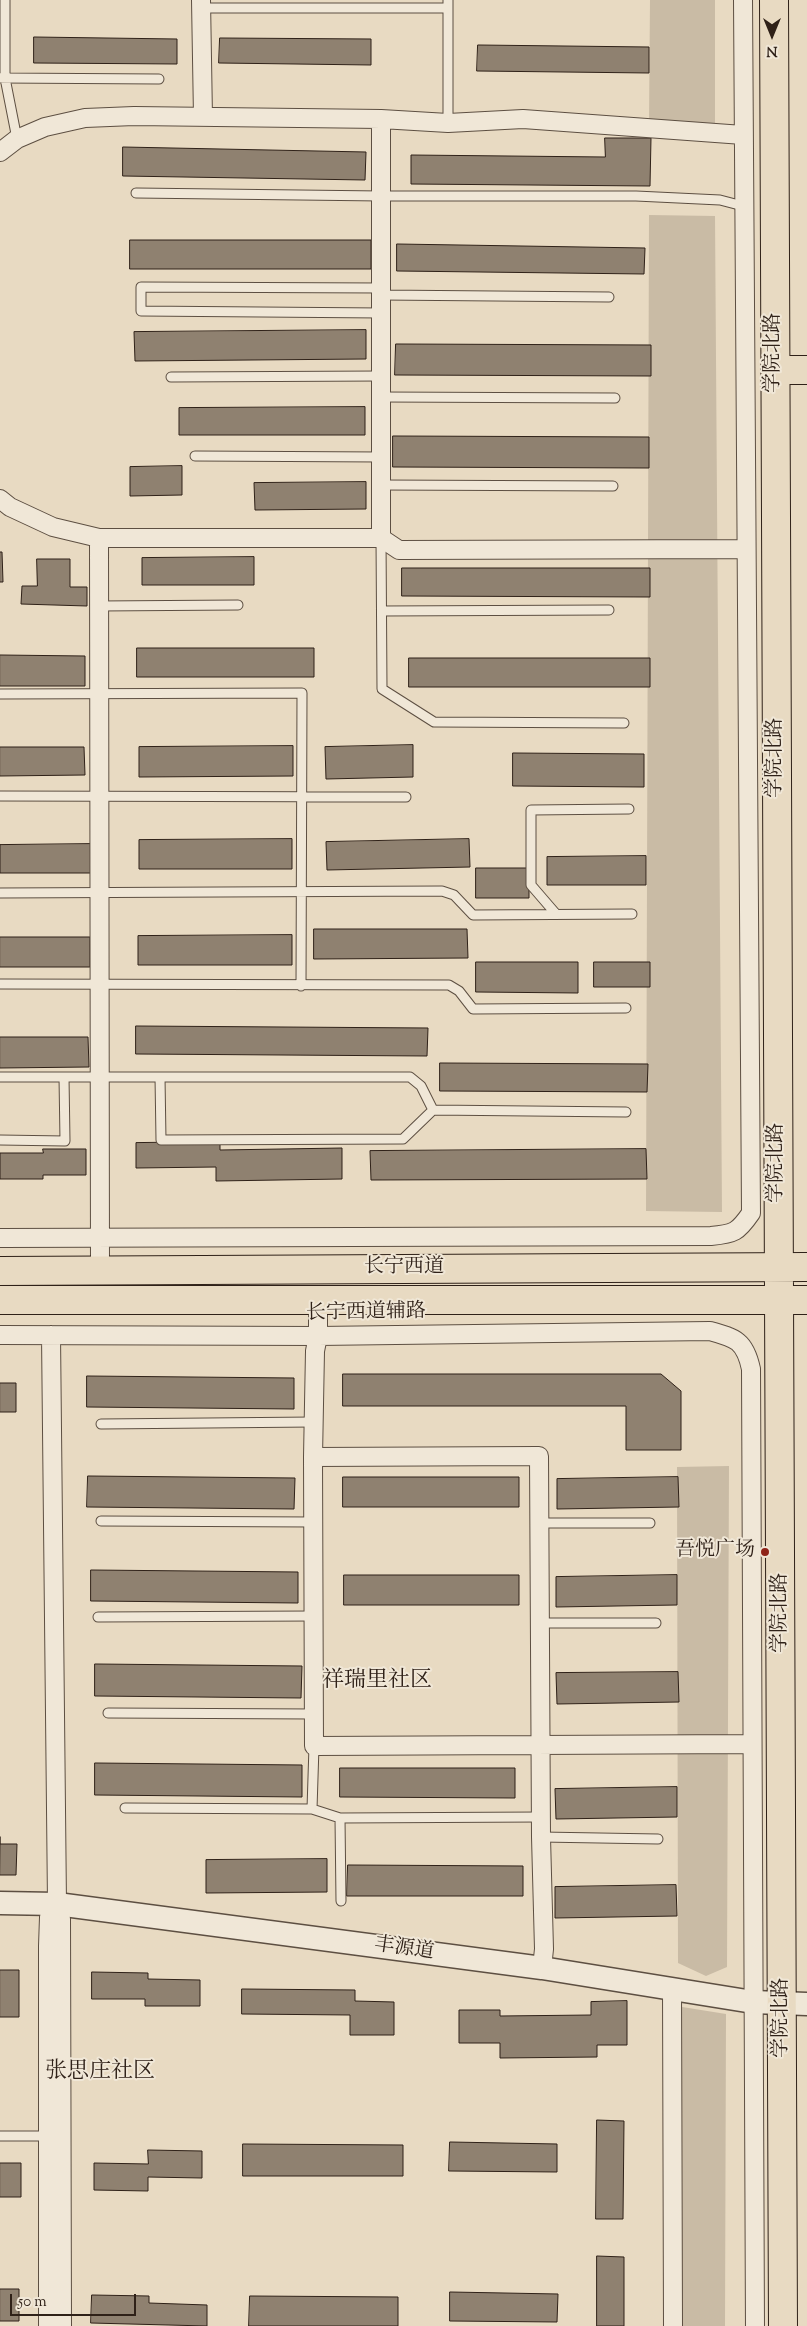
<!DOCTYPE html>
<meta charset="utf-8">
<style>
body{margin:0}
#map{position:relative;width:807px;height:2326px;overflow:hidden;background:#e8dac2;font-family:"Sorts Mill Goudy",serif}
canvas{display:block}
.north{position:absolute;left:747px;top:10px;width:50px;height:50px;-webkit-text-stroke:4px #f0e7d7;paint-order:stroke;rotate:180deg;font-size:14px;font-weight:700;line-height:20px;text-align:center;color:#2f2118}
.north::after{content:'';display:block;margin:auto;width:18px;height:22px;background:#2f2118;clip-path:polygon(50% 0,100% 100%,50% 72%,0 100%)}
.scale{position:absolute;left:10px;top:2294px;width:126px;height:22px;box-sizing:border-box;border:2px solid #2f2118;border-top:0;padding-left:6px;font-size:15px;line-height:18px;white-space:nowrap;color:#2f2118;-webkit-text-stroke:4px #f0e7d7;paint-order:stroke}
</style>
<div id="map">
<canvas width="807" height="2326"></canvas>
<div class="north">N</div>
<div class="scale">50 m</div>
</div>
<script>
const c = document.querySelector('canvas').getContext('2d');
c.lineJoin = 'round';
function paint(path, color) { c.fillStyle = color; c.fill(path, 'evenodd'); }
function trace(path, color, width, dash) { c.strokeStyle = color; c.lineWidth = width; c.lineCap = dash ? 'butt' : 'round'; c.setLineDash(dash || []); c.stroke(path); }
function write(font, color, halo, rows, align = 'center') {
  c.font = font + ' "Sorts Mill Goudy","Noto Serif SC",serif'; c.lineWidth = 4; c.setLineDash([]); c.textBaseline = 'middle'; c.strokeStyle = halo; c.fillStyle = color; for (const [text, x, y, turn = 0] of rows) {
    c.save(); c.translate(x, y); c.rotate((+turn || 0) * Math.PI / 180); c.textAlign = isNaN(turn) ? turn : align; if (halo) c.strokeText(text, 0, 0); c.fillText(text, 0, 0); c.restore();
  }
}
const green = new Path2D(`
 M 650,0 L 715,0 L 715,124 L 649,125 Z
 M 649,215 L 715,216 L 722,1212 L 646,1211 Z
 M 729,1466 L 727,1967 L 706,1976 L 678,1963 L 677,1467 Z
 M 676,2006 L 726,2014 L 725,2326 L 678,2326 Z`);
const building = new Path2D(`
 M 34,37 L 177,39 L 177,64 L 34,63 Z
 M 220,38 L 371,39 L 371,65 L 219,63 Z
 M 478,45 L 649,47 L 649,73 L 477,71 Z
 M 605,138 L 651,138 L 650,186 L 411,184 L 411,155 L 605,157 Z
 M 123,147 L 366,152 L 365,180 L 123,176 Z
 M 130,240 L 371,240 L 371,269 L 130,269 Z
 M 397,244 L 645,248 L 644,274 L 397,271 Z
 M 366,330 L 366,359 L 135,361 L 134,332 Z
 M 396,344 L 651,345 L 651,376 L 395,375 Z
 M 365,407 L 365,435 L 179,435 L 179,408 Z
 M 393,436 L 649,437 L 649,468 L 393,467 Z
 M 182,466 L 182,495 L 130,496 L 130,467 Z
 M 366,482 L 366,509 L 255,510 L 254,483 Z
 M 0,552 L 2,552 L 3,582 L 0,582 Z
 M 254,557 L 254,585 L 142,585 L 142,558 Z
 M 37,559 L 70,559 L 70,587 L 87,587 L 87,606 L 21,604 L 22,586 L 37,586 Z
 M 402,568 L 650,568 L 650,597 L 402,596 Z
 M 137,648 L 314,648 L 314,677 L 137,677 Z
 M 0,655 L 85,656 L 85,686 L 0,686 Z
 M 409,658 L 650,658 L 650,687 L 409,687 Z
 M 413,745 L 413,777 L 326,779 L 325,747 Z
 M 293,746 L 293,776 L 139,777 L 139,747 Z
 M 0,747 L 84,747 L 85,775 L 0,776 Z
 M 513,753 L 644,754 L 644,787 L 513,786 Z
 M 292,839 L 292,869 L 139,869 L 139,840 Z
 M 469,839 L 470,867 L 327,870 L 326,842 Z
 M 91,844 L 91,873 L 0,873 L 0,845 Z
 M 646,856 L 646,885 L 547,885 L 547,857 Z
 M 476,868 L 529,868 L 529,898 L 476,898 Z
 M 314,929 L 467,929 L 468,958 L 314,959 Z
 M 292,935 L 292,965 L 138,965 L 138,936 Z
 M 0,937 L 90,937 L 90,967 L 0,967 Z
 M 476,962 L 578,962 L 578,993 L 476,992 Z
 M 594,962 L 650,962 L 650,987 L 594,987 Z
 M 136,1026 L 428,1028 L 427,1056 L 136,1054 Z
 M 0,1037 L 88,1037 L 89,1067 L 0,1068 Z
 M 440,1063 L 648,1064 L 647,1092 L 440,1091 Z
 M 220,1142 L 220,1150 L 342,1148 L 342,1179 L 216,1181 L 216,1167 L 136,1168 L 136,1143 Z
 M 43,1149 L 86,1149 L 86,1175 L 43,1175 L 43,1179 L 0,1179 L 0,1153 L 43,1153 Z
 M 646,1149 L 647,1179 L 371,1180 L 370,1151 Z
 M 343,1374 L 661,1374 L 681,1391 L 681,1450 L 626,1450 L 626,1406 L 343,1406 Z
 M 87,1376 L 294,1378 L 294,1409 L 87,1407 Z
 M 0,1383 L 16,1383 L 16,1412 L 0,1412 Z
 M 88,1476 L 295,1478 L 294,1509 L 87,1507 Z
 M 343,1477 L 519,1477 L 519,1507 L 343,1507 Z
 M 678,1477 L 679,1507 L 557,1509 L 557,1479 Z
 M 91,1570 L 298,1572 L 298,1603 L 91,1601 Z
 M 344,1575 L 519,1575 L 519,1605 L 344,1605 Z
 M 677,1575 L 677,1605 L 556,1607 L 556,1577 Z
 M 95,1664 L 302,1666 L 301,1698 L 95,1696 Z
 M 678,1672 L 679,1702 L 557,1704 L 556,1673 Z
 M 95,1763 L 302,1765 L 302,1797 L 95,1795 Z
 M 340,1768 L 515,1768 L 515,1798 L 340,1797 Z
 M 677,1787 L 677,1817 L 556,1819 L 555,1789 Z
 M 0,1837 L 0,1844 L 17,1844 L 16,1875 L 0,1875 Z
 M 327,1859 L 327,1892 L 206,1893 L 206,1860 Z
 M 348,1865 L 523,1866 L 523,1896 L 347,1896 Z
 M 676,1885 L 677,1916 L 555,1918 L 555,1887 Z
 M 0,1970 L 19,1970 L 19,2017 L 0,2017 Z
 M 92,1972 L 148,1973 L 148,1979 L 200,1980 L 200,2006 L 145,2006 L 145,1999 L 92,1999 Z
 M 242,1989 L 355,1990 L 355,2001 L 394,2002 L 394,2035 L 350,2035 L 350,2015 L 242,2014 Z
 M 627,2001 L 627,2045 L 597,2045 L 597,2057 L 500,2058 L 500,2043 L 459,2043 L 459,2010 L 500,2010 L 500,2016 L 591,2015 L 591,2002 Z
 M 597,2120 L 624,2121 L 623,2219 L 596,2219 Z
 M 450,2142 L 557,2144 L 557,2172 L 449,2171 Z
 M 243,2144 L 403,2145 L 403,2176 L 243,2176 Z
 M 148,2150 L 202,2151 L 202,2178 L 148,2177 L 148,2191 L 94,2190 L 94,2163 L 148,2164 Z
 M 0,2163 L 21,2163 L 21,2197 L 0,2197 Z
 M 597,2256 L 624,2257 L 624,2326 L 597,2326 Z
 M 0,2289 L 19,2289 L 19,2321 L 0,2321 Z
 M 450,2292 L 558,2294 L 557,2322 L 450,2321 Z
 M 92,2295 L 149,2296 L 149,2303 L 207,2305 L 207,2326 L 91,2323 Z
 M 250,2296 L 398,2297 L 398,2326 L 249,2326 Z`);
const service = new Path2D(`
 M 5,0 L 5,78 L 17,139
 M 201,8 L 448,8
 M 0,78 L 159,79
 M 448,123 L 448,0
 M 136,193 L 381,196 L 636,196 L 720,200 L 743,206
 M 381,295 L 609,297
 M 381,313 L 141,311 L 141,287 L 381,288
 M 171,377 L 381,376
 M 381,397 L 615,398
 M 195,456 L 381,457
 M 381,485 L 613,486
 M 381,538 L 382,689 L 434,722 L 624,723
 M 99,606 L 238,605
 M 382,611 L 609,610
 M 0,694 L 302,693 L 301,986
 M 0,796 L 406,797
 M 0,893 L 442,891 L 454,895 L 473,915 L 632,914
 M 556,914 L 531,885 L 531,810 L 629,809
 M 0,984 L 449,985 L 459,991 L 473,1009 L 626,1008
 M 0,1077 L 410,1077 L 421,1086 L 433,1110 L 626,1112
 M 160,1077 L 161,1140 L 403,1139 L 433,1110
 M 0,1140 L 65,1141 L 64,1077
 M 101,1424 L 313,1422
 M 101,1521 L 313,1522
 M 540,1523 L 650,1523
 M 98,1617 L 313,1616
 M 540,1623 L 656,1623
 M 108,1713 L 314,1714
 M 125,1808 L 312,1809 L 340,1818 L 341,1901
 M 312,1809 L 314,1746
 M 340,1818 L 541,1817
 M 541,1837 L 658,1839
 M 0,2136 L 49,2136`);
const minor = new Path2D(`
 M 201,0 L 203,117
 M 0,152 L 17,139 L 45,127 L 85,118 L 134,116 L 381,119 L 448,123 L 523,119 L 743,135
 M 0,499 L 10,507 L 53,527 L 99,538 L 381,538 L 381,119
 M 99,538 L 100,1271
 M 381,538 L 399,550 L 746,549
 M 0,1238 L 711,1236 C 734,1234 738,1232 751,1213 L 743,0
 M 318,1300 L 318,1336 L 315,1351 L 313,1457 L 314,1746 L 752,1744
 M 0,1335 L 318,1336 L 710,1331 C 736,1338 745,1341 751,1369 L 755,2326
 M 51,1335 L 57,1904
 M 313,1457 L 539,1456 L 541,1837 L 544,1949 L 542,1968
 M 672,1988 L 673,2326
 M 48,2326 L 48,1946 L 49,1917 L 57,1904 L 61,1919 L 62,2326`);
const tertiary = new Path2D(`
 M 0,1903 L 57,1904 L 542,1968 L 753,2002 L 807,2004`);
const primary = new Path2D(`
 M 774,0 L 783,2326
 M 775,370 L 807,370
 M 0,1271 L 807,1267
 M 0,1300 L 807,1300`);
const markers = [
 [765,1552,5,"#8f2418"]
];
const streetNames = [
 ["学院北路",775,353,-90],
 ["学院北路",777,758,-90],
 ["学院北路",778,1163,-90],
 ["长宁西道",404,1269],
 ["长宁西道辅路",366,1314,-1],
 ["学院北路",782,1613,-90],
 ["丰源道",404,1950,8],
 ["学院北路",783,2018,-90]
];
const poiNames = [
 ["吾悦广场",755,1552]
];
const quarterNames = [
 ["祥瑞里社区",377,1682],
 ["张思庄社区",100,2073]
];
paint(green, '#c9bba5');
paint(building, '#8f8170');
trace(building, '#2f2118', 1);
trace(service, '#5d4f42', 11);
trace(minor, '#5d4f42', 20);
trace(tertiary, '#5d4f42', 25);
trace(primary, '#2f2118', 30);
trace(service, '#f0e7d7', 9);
trace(minor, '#f0e7d7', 18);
trace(tertiary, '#f0e7d7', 22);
trace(primary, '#e8dac2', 28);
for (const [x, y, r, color] of markers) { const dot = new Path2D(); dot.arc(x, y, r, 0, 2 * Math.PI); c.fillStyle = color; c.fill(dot); trace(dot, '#f0e7d7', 2); }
write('20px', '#2f2118', '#f0e7d7', streetNames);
write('20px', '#2f2118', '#f0e7d7', poiNames, 'right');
write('22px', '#2f2118', '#f0e7d7', quarterNames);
</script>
